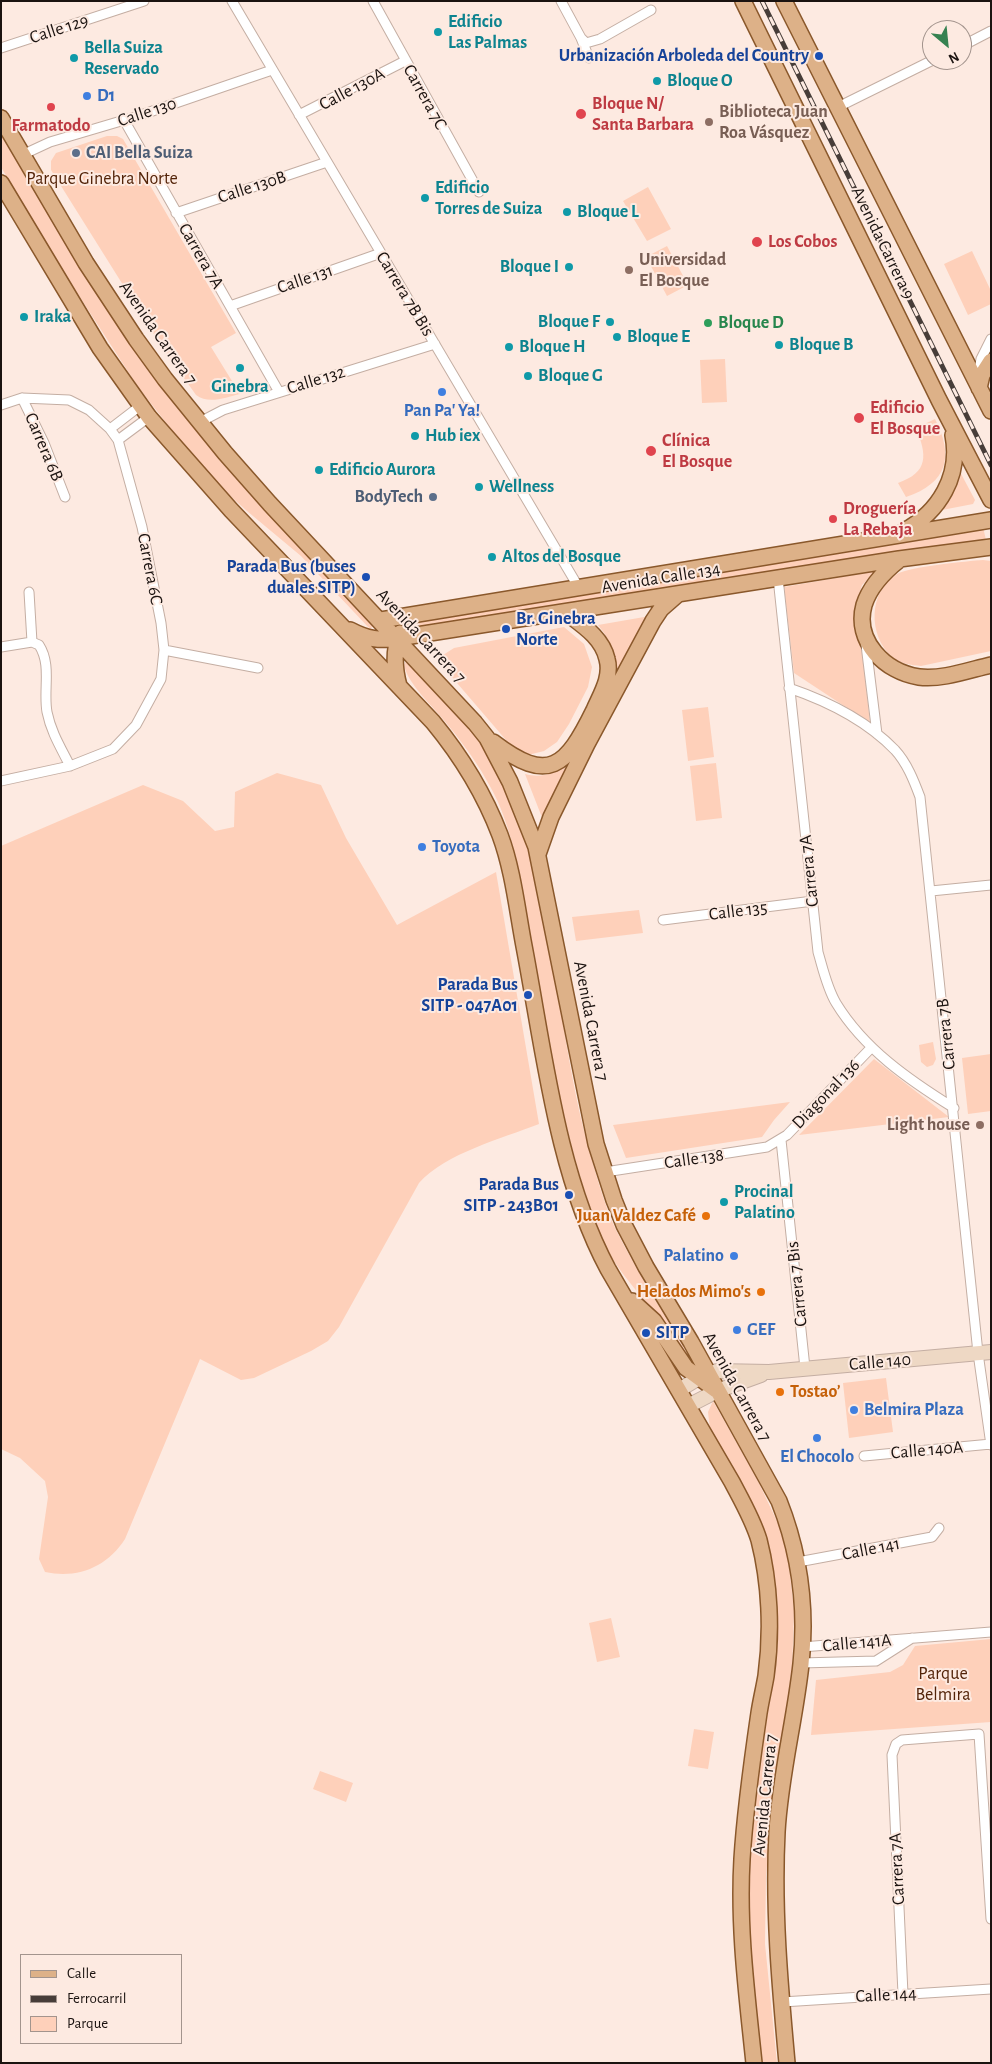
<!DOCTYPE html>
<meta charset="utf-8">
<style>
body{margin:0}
#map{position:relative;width:992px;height:2064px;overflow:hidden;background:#fdeae1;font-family:"Alegreya Sans",sans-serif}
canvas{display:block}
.frame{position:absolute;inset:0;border:2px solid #1b1310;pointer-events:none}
.legend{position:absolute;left:20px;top:1954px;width:162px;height:90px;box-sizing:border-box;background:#fdeae1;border:1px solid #a3948d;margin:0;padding:6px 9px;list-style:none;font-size:15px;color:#1b1310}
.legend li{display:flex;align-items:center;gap:10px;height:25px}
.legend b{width:25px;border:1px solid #a3948d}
.north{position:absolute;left:922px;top:20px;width:50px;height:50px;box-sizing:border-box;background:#fdeae1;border:1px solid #a3948d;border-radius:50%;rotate:152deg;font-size:14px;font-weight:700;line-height:20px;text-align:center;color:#1b1310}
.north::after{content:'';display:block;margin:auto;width:18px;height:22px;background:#368251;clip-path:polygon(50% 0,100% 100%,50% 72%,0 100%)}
</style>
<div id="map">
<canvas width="992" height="2064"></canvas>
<div class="frame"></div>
<ul class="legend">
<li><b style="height:6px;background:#ddb188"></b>Calle</li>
<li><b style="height:6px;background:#473d39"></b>Ferrocarril</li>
<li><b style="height:14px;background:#fed0ba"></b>Parque</li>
</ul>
<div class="north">N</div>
</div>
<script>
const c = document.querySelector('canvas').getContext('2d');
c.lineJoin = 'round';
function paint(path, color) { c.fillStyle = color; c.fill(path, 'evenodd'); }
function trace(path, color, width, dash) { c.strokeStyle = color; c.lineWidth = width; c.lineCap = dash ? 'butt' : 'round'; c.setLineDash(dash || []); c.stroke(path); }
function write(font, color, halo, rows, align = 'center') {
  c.font = font + ' "Alegreya Sans",sans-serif'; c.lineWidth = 4; c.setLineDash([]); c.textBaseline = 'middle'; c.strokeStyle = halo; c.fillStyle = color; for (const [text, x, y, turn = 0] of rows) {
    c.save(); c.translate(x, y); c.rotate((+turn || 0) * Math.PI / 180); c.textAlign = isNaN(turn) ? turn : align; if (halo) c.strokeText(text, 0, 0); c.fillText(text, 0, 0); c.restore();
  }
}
const green = new Path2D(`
 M 1,135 L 77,258 L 126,330 L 375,624 L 370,629 L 301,556 L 247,511 L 208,476 L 138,387 L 50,251 L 1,167 Z
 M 107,136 L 117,136 L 123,139 L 236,333 L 211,347 L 240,394 C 226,397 209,405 196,395 L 160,344 L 51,170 L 51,161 L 56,153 Z
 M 648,187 L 671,229 L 647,241 L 623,201 Z
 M 667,246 L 688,285 L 667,296 L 646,257 Z
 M 972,251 L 991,291 L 991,304 L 968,315 L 944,264 Z
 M 725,359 L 727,402 L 702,403 L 700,360 Z
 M 935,419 C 954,456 948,483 906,497 L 898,483 C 929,472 927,455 916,428 Z
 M 959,470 L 975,500 L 973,504 L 942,510 L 951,495 Z
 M 983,527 L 986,540 L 422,628 L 416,620 Z
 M 983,560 L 991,561 L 991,651 L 921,666 C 912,665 900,664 892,657 C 868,636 868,591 897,574 C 908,567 968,561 983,560 Z
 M 876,571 L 862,585 L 857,601 L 870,723 L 794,673 L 784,587 Z
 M 650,616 L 614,678 C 616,656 612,642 598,625 Z
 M 564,627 L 584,644 L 592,667 L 588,687 L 569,724 L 557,742 L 544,751 L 528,755 L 512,747 L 445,669 L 442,662 L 443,655 L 454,648 Z
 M 408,658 C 435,689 479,731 497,767 C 555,884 554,1018 587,1142 C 594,1168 604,1204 615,1228 C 639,1276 669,1321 695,1367 C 679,1346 664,1325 648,1305 C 630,1282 613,1265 602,1238 C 563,1143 549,1039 531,938 C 522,892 517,846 498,802 C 485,774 467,748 447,724 C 434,707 408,685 404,665 Z
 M 708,707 L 714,757 L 688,761 L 682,710 Z
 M 572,763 L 543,820 L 525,774 C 543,779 556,772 572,763 Z
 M 716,763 L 722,818 L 696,821 L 690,766 Z
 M 277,773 L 321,785 L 346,838 L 397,925 L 496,872 L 539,1124 C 501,1139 446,1153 419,1183 L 339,1327 L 328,1341 L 311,1351 L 254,1378 L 241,1380 L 200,1359 L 125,1539 C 107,1567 78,1579 45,1572 L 39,1559 L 48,1497 L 45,1481 L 20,1458 L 1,1449 L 1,846 L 143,785 L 183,801 L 215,831 L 234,827 L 235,792 Z
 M 639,910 L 643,933 L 576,941 L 572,917 Z
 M 933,1042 L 936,1059 L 933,1065 L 927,1067 L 921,1062 L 919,1045 Z
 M 991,1054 L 991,1111 L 968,1114 L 962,1058 Z
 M 874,1059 L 949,1117 L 799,1135 Z
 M 790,1102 L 774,1120 L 762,1137 L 626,1158 L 613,1125 Z
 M 886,1378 L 893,1432 L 849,1438 L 843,1383 Z
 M 713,1401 L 757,1479 L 782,1532 L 789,1565 L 794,1611 L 792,1670 L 774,1798 L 766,1875 L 765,1944 L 777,2063 L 761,2063 L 750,1950 L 748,1869 L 758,1777 L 778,1640 L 777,1597 L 772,1561 L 763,1528 L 746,1491 L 710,1430 L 708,1412 Z
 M 611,1618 L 620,1657 L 597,1662 L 589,1623 Z
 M 991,1639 L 991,1722 L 811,1735 L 816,1680 L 890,1672 L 903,1665 L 915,1646 Z
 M 694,1729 L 714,1732 L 708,1769 L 688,1766 Z
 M 320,1771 L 353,1783 L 346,1802 L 313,1789 Z`);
const street = new Path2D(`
 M 232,1 L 579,588
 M 373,1 L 479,192
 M 561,1 L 581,38 L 586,43 L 600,39 L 651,10
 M 581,38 L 589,58
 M 962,46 L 991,31
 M 1,48 L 144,1
 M 836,108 L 933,60
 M 299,115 L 405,61
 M 124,120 L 279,392
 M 22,155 L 50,142 L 138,116 L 272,70
 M 176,213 L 327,162
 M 230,306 L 381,253
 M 978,375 L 981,359 L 991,339
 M 22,398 L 44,443 L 65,497
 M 1,405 L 22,398 L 69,400 L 89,410 L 110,429 L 118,440 L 142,527 L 161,623 L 164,650 L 161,679 L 136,725 L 113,749 L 70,766 L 1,781
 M 200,422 L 223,410 L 435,344
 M 110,429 L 140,406
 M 118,440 L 149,417
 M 778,578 L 818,952 C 823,969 827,988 836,1003 C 864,1049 909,1080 954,1108
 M 29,592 L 32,642
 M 32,642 L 39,645 C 52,665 43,690 47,712 C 51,732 61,748 70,766
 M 866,645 L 877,734
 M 1,647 L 32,642
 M 164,650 L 258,668
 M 789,688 C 827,701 867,721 895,750 C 907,763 914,781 920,797 L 978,1353 L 991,1445
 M 931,891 L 991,885
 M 663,920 L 813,901
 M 781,1140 L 805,1368
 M 605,1172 L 767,1147 L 787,1135 L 871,1048
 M 864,1456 L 991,1444
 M 798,1562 L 932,1537 L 939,1528
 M 802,1647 L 991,1632
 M 801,1663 L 876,1661 L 912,1638
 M 903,1994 L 892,1755 L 896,1744 L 902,1740 L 979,1734 L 991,1919
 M 782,2002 L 991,1989`);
const secondary = new Path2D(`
 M 679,1390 L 699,1378 L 717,1371 L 769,1372 L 991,1352
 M 688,1406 L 717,1391 L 761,1375`);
const primary = new Path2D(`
 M 743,1 L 939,400 L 991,500
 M 784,1 L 991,411
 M 1,118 L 86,263 L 136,339 L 165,379 L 225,453 L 270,504 L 475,723 L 487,738 L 510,782 L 536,847 L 596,1144 L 614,1200 L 624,1225 L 646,1267 L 691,1342 L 779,1501 C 800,1554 807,1607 801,1664 C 795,1720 780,1776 777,1832 C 773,1910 780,1986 787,2063
 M 1,183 L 100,348 L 149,417 L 231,510 L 433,722 C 461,756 484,793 500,835 C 513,870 517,909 524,946 C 544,1051 557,1174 608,1269 L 732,1482 C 742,1501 753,1520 759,1540 C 770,1583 772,1632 766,1676 C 764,1688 761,1700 759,1713 C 752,1761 745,1810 742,1859 C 738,1928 747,1995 754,2063
 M 979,388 L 982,375 L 991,361
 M 904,531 C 939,512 961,476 953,435
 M 899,560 C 885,571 870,586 864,605 C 854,641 885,672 919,677 C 942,680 969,670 991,665
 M 381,620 L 991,520
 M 350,630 C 367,639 379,641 398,638 L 899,559 L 991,547
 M 399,686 C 394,668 393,651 400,633
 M 493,742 C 549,785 566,767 594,710 C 601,694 612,677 607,659 C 602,637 582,625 565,612
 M 538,854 L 551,817 L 587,744 L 653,621 L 661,609 L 677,595
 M 632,1301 L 654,1321 L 686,1368 L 716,1390`);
const rail = new Path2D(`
 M 762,1 L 991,465`);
const markers = [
 [438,32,5,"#0f9aa8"],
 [819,56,5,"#1a4fb4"],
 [74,58,5,"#0f9aa8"],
 [657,81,5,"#0f9aa8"],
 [87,96,5,"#3f7fe0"],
 [51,107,5,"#e0444e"],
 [581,114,6,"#e0444e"],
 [709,122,5,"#8d6e63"],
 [76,153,5,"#5c6f8a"],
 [425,198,5,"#0f9aa8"],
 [567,212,5,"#0f9aa8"],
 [757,242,6,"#e0444e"],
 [569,267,5,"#0f9aa8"],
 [629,270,5,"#8d6e63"],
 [24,317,5,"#0f9aa8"],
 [610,322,5,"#0f9aa8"],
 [708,323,5,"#2e9e5b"],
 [617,337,5,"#0f9aa8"],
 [779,345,5,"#0f9aa8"],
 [509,347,5,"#0f9aa8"],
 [240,368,5,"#0f9aa8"],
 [528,376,5,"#0f9aa8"],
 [442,392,5,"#3f7fe0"],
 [859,418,6,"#e0444e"],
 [415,436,5,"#0f9aa8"],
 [651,451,6,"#e0444e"],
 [319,470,5,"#0f9aa8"],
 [479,487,5,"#0f9aa8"],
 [433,497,5,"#5c6f8a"],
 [833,519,5,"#e0444e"],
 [492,557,5,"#0f9aa8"],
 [366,577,5,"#1a4fb4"],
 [506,629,5,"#1a4fb4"],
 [422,847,5,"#3f7fe0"],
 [528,995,5,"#1a4fb4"],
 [980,1125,5,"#8d6e63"],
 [569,1195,5,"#1a4fb4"],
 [724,1202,5,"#0f9aa8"],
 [706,1216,5,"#e8710a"],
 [734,1256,5,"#3f7fe0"],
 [761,1292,5,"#e8710a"],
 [737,1330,5,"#3f7fe0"],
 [646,1333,5,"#1a4fb4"],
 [780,1392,5,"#e8710a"],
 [854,1410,5,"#3f7fe0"],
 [817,1438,5,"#3f7fe0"]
];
const cultureNames = [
 ["Edificio",448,22],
 ["Las Palmas",448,43],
 ["Bella Suiza",84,48],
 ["Reservado",84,69],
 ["Bloque O",667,81],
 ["Edificio",435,188],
 ["Torres de Suiza",435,209],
 ["Bloque L",577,212],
 ["Bloque I",559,267,"right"],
 ["Iraka",34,317],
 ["Bloque F",600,322,"right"],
 ["Bloque E",627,337],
 ["Bloque B",789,345],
 ["Bloque H",519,347],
 ["Bloque G",538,376],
 ["Ginebra",240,387,"center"],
 ["Hub iex",425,436],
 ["Edificio Aurora",329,470],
 ["Wellness",489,487],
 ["Altos del Bosque",502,557],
 ["Procinal",734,1192],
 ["Palatino",734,1213]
];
const streetNames = [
 ["Calle 129",59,29,-18],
 ["Calle 130A",352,89,-28],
 ["Carrera 7C",425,97,61],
 ["Calle 130",147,112,-18],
 ["Calle 130B",252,187,-18],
 ["Avenida Carrera 9",883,243,64],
 ["Carrera 7A",201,256,60],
 ["Calle 131",305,279,-19],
 ["Carrera 7B Bis",405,294,59],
 ["Avenida Carrera 7",158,333,55],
 ["Calle 132",316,380,-17],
 ["Carrera 6B",44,447,67],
 ["Carrera 6C",150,569,79],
 ["Avenida Calle 134",661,578,-9],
 ["Avenida Carrera 7",421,636,47],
 ["Carrera 7A",809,871,-96],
 ["Calle 135",738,911,-7],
 ["Avenida Carrera 7",591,1021,79],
 ["Carrera 7B",946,1034,-96],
 ["Diagonal 136",826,1094,-46],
 ["Calle 138",694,1159,-8],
 ["Carrera 7 Bis",797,1284,-96],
 ["Calle 140",880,1362,-5],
 ["Avenida Carrera 7",737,1387,61],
 ["Calle 140A",927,1450,-5],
 ["Calle 141",871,1549,-11],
 ["Calle 141A",857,1643,-5],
 ["Avenida Carrera 7",765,1795,-84],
 ["Carrera 7A",897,1869,-93],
 ["Calle 144",886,1995,-3]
];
const transitNames = [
 ["Urbanización Arboleda del Country",809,56],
 ["Parada Bus (buses",356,567],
 ["duales SITP)",356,588],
 ["Br. Ginebra",516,619,"left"],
 ["Norte",516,640,"left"],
 ["Parada Bus",518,985],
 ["SITP - 047A01",518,1006],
 ["Parada Bus",559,1185],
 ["SITP - 243B01",559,1206],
 ["SITP",656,1333,"left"]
];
const shopNames = [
 ["D1",97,96],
 ["Pan Pa' Ya!",442,411,"center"],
 ["Toyota",432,847],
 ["Palatino",724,1256,"right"],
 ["GEF",747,1330],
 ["Belmira Plaza",864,1410],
 ["El Chocolo",817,1457,"center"]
];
const healthNames = [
 ["Bloque N/",592,104],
 ["Santa Barbara",592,125],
 ["Farmatodo",51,126,"center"],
 ["Los Cobos",768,242],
 ["Edificio",870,408],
 ["El Bosque",870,429],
 ["Clínica",662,441],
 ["El Bosque",662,462],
 ["Droguería",843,509],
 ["La Rebaja",843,530]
];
const educationNames = [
 ["Biblioteca Juan",719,112],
 ["Roa Vásquez",719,133],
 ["Universidad",639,260],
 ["El Bosque",639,281],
 ["Light house",970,1125,"right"]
];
const serviceNames = [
 ["CAI Bella Suiza",86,153],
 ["BodyTech",423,497,"right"]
];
const parkNames = [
 ["Parque Ginebra Norte",102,179],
 ["Parque",943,1674],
 ["Belmira",943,1695]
];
const leisureNames = [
 ["Bloque D",718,323]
];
const foodNames = [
 ["Juan Valdez Café",696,1216],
 ["Helados Mimo's",751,1292],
 ["Tostao’",790,1392,"left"]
];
paint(green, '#fed0ba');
trace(street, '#c4aea3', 11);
trace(secondary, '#c4aea3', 16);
trace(primary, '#8a582b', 18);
trace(street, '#fff', 9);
trace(secondary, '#eed8c4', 14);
trace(primary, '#ddb188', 15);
trace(rail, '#473d39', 5);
trace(rail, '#fdeae1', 3, [9]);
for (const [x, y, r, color] of markers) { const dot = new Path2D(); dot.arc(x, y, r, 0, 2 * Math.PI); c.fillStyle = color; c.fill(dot); trace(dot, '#fdeae1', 2); }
write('bold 18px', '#0d838f', '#fdeae1', cultureNames, 'left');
write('18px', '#1b1310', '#fdeae1', streetNames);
write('bold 18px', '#164399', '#fdeae1', transitNames, 'right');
write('bold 18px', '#366cbe', '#fdeae1', shopNames, 'left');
write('bold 18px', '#be3a42', '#fdeae1', healthNames, 'left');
write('bold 18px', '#785e54', '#fdeae1', educationNames, 'left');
write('bold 18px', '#4e5e75', '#fdeae1', serviceNames, 'left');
write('18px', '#532308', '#fdeae1', parkNames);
write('bold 18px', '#27864d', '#fdeae1', leisureNames, 'left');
write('bold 18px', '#c56008', '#fdeae1', foodNames, 'right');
</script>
